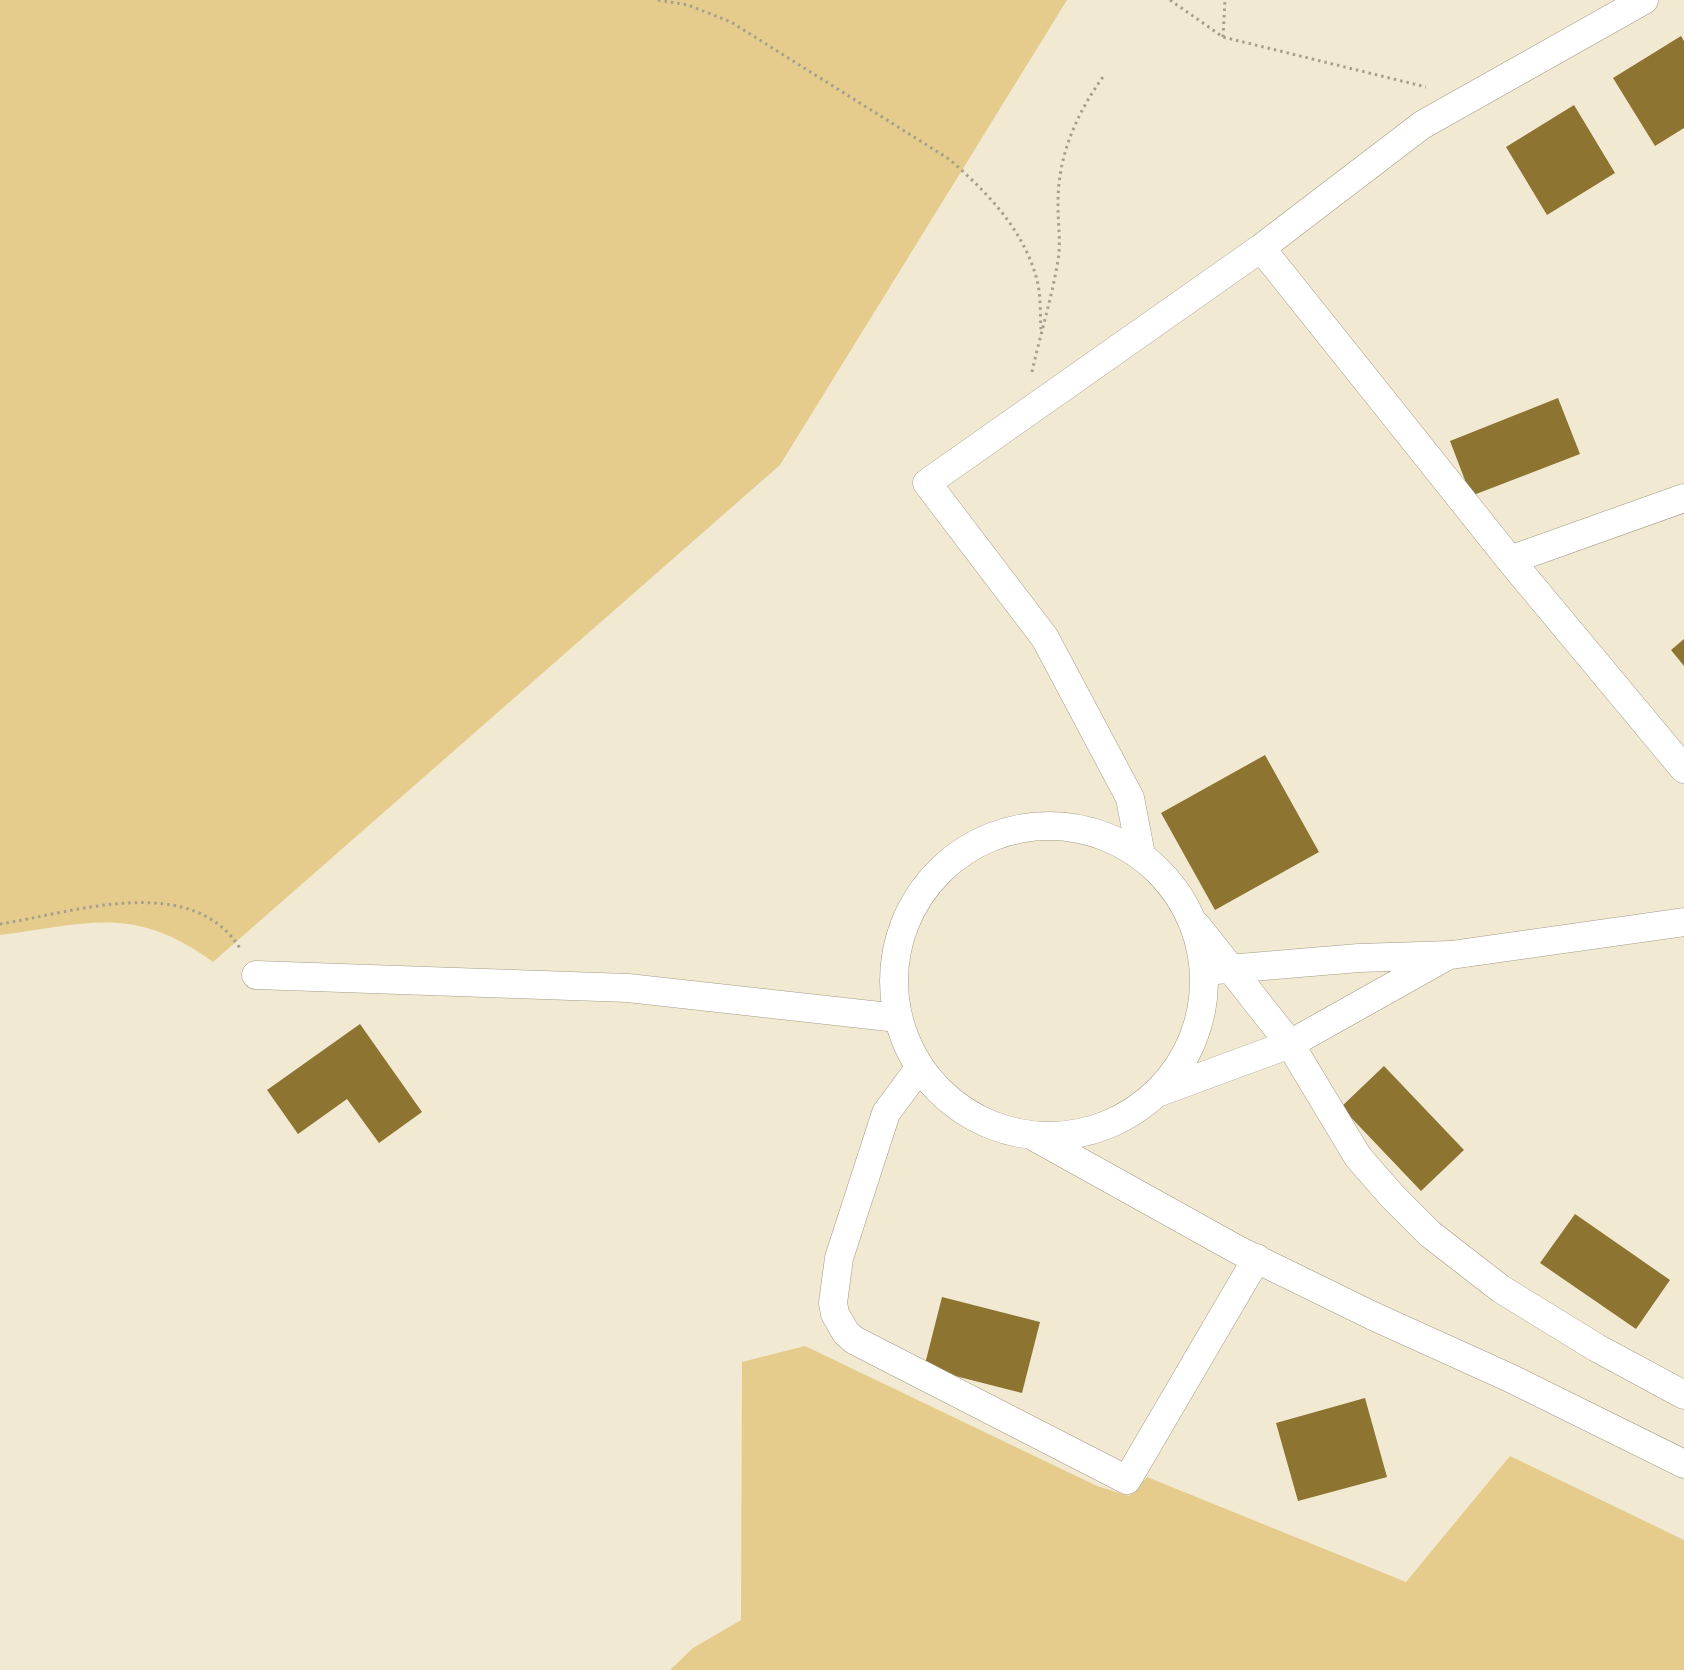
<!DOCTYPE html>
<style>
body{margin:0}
canvas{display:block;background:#f2e9d2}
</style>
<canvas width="1684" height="1670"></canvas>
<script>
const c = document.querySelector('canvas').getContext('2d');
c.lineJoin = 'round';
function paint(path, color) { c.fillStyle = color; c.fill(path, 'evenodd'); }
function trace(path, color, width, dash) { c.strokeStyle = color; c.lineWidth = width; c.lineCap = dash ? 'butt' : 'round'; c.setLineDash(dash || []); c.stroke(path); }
const green = new Path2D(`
 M 0,0 L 1067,0 L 780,465 L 213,962 C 134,904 88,924 0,935 Z
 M 805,1346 L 1097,1486 L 1129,1496 L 1147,1477 L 1406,1582 L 1510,1456 L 1684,1540 L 1684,1670 L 670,1670 L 693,1648 L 741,1620 L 742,1362 Z`);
const building = new Path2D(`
 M 1681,36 L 1684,41 L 1684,128 L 1655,146 L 1613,78 Z
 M 1574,105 L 1615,173 L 1547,215 L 1506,147 Z
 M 1558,398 L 1580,454 L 1471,496 L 1450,441 Z
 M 1684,639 L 1684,666 L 1671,650 Z
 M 1265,755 L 1319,852 L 1215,910 L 1161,813 Z
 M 360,1024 L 422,1112 L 379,1143 L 347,1099 L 298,1134 L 267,1090 Z
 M 1384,1066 L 1464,1150 L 1421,1191 L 1341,1107 Z
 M 1575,1214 L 1670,1280 L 1636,1329 L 1540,1263 Z
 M 942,1297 L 1040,1322 L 1022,1393 L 924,1368 Z
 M 1365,1398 L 1387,1477 L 1298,1501 L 1276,1423 Z`);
const path = new Path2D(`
 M 658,0 L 688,5 L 731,22 L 949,159 C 987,192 1024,230 1037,280 C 1041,295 1040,314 1041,330
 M 1170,0 L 1223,37 L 1426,87
 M 1223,37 L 1225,0
 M 1032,372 C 1040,335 1052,298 1058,260 C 1061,243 1058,225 1058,207 C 1057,157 1076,114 1105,74
 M 0,924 C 72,913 193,870 241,950`);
const street = new Path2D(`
 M 1261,248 L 1422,125 L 1644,0
 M 1510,560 L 1684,498
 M894 981a155 155 0 1 1 310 0a155 155 0 1 1-310 0Z
 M 1141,855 L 1130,798 L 1045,638 L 927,483 L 1261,248 L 1510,560 L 1684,769
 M 1197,926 L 1290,1044 L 1358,1157 L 1393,1197 L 1430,1234 L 1501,1289 L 1597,1348 L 1684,1395
 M 1216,970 L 1359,958 L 1451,955 L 1684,922
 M 256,975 L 628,988 L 898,1018
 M 920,1067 L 886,1113 L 839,1258 L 833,1303 L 835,1314 L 846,1333 L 854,1340 L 1127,1480 L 1257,1258
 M 1157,1093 L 1290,1044 L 1445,957
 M 1033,1136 L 1238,1250 L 1373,1316 L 1510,1378 L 1684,1464`);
paint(green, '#e5cc8c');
paint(building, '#8d7431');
trace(street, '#a39b86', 29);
trace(path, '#a69f8e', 3, [2.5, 4]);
trace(street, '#fff', 28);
</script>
